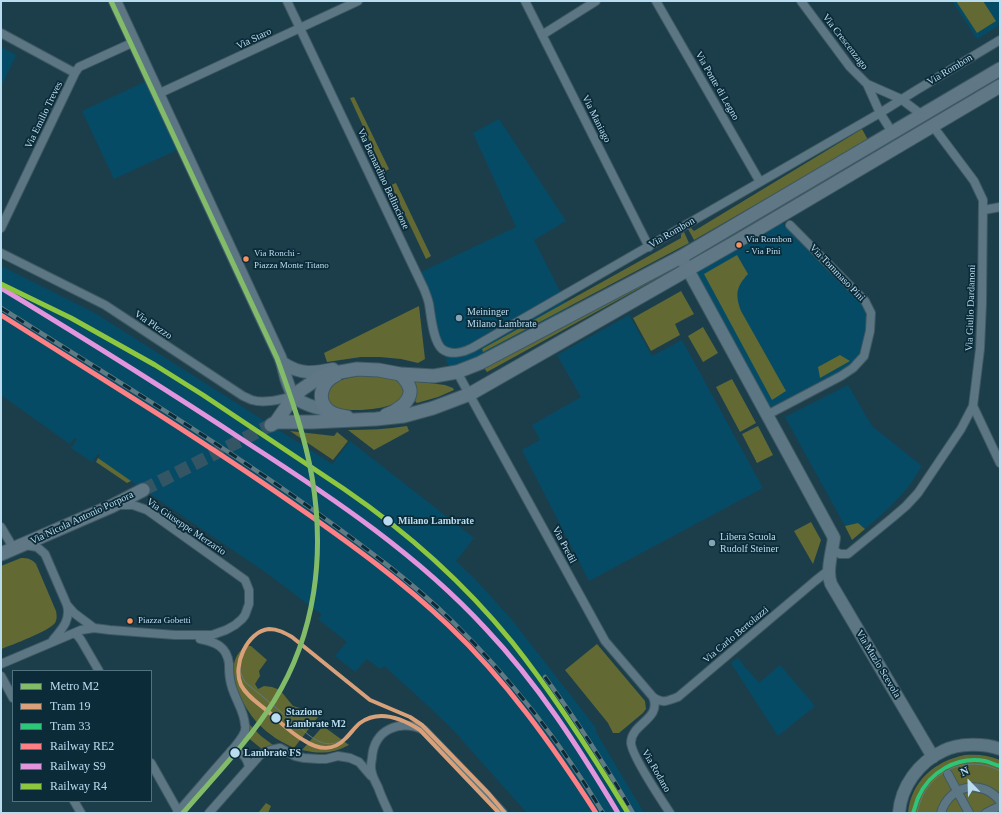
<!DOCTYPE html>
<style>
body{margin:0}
#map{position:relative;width:1001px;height:814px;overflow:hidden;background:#1c3e4b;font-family:"Times New Roman",serif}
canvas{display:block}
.frame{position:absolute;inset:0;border:2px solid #badcef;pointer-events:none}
.legend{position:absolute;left:12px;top:670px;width:140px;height:132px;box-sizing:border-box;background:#0c2b39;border:1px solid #527282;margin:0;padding:5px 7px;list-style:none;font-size:12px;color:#badcef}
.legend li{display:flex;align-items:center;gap:8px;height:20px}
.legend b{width:20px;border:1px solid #527282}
.north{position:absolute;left:949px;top:762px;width:40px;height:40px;-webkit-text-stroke:3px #0c2b39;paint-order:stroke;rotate:337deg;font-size:11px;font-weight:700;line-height:16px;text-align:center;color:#badcef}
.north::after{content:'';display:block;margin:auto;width:14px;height:18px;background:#badcef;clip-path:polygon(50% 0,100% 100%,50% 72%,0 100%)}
</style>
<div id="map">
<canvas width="1001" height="814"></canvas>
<div class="frame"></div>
<ul class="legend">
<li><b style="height:5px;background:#82bc68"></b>Metro M2</li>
<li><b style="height:5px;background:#d9a179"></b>Tram 19</li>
<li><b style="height:5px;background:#2dc577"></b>Tram 33</li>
<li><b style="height:5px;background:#ff8084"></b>Railway RE2</li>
<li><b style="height:5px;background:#e295dc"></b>Railway S9</li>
<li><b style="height:5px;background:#8dc63f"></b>Railway R4</li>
</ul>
<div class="north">N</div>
</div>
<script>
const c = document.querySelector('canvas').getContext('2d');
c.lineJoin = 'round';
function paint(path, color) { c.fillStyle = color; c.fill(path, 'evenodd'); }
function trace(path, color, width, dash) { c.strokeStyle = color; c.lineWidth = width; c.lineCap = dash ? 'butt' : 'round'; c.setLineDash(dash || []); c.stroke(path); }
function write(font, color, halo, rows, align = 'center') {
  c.font = font + ' "Times New Roman",serif'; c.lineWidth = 3.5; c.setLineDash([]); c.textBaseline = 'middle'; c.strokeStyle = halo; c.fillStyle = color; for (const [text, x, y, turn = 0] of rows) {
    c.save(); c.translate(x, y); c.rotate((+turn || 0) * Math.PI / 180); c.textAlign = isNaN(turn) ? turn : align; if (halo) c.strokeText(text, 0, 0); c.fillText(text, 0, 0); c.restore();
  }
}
const built = new Path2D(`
 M 952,1 L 1000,1 L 1000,25 L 977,39 Z
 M 1,47 L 16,55 L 1,87 Z
 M 149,80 L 181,148 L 114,179 L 82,111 Z
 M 499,119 L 566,221 L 534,240 L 570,311 L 451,372 L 439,342 L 419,273 L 516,227 L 473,133 Z
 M 779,220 L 862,302 L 868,314 L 867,330 L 863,353 L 852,367 L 768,412 L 692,271 Z
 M 1,266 L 95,313 L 332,464 L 350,441 L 474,538 L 456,561 L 475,579 L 512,620 L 596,728 L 596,732 L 644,813 L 527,813 L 454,731 L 426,704 L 384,666 L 380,669 L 367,659 L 355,672 L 335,656 L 347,642 L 318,619 L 322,615 L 268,574 L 131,481 L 127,483 L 96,462 L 100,455 L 98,454 L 92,462 L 71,448 L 77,439 L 74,438 L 70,444 L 1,395 Z
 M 629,315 L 652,356 L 682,340 L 763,488 L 589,581 L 522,450 L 540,440 L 532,425 L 581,397 L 557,355 Z
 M 848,385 L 872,426 L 922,466 L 909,486 L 890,507 L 865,529 L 858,523 L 845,526 L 785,417 Z
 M 738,658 L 747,670 L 748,670 L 759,683 L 780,665 L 815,706 L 778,736 L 731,663 Z`);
const green = new Path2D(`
 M 956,1 L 983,1 L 996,21 L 977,33 Z
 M 354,97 L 389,169 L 384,172 L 350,98 Z
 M 862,129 L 868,140 L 694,240 L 688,229 L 691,228 L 694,231 Z
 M 396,183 L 431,256 L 426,259 L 391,185 Z
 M 684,232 L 689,243 L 483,352 L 482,349 L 681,238 L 681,234 Z
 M 737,255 L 748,274 C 736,287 735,294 741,311 L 786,391 L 772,400 L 704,274 Z
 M 664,271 L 665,274 L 487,372 L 484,368 Z
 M 681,291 L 694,314 L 675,324 L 680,335 L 651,351 L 633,318 Z
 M 419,306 L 425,359 L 418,363 L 401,359 L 380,357 L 361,357 L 327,362 L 324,353 Z
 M 703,327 L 718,353 L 703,362 L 688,336 Z
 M 840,355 L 850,361 L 820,378 L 818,367 Z
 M 371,375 C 378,376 392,376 398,381 C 409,388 402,400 393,404 C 381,410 340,414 330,404 C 327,401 326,396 327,392 C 331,378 359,376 371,375 Z
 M 732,379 L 756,423 L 740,432 L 716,387 Z
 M 414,381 L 445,385 L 453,388 L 454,390 L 438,397 L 417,403 L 415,401 L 417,388 Z
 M 407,426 L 409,431 L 374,450 L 348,430 C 368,430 387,429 407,426 Z
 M 758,426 L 773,455 L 757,463 L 742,434 Z
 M 290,431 L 334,436 L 337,432 L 348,441 L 333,460 Z
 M 98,458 L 131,481 L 127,483 L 96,462 Z
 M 811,522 L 821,540 L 813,564 L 794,531 Z
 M 858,523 L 865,529 L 852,540 L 845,526 Z
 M 21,558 C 28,558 32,559 36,564 L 56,611 C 57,615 57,620 55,623 C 49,631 12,645 1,649 L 1,566 Z
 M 597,644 L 645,701 L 646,709 L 643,713 L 619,733 L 613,733 L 608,723 L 565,670 Z
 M 247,646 L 251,646 L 267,660 L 259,671 L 260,676 L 255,684 L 258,689 L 264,686 L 272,687 L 280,690 L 293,706 L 312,712 L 318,717 L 294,748 C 286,744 277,740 270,734 C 262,728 254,720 249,712 C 237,694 222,660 247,646 Z
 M 249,724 L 261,736 L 273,745 L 273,746 L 263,750 L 246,736 L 248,725 Z
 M 323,726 L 349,745 C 332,754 320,754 302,750 Z
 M 965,755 C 977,754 989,755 1000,760 L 1000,813 L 908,813 C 911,781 935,761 965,755 Z
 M 266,803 L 271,806 L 268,813 L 258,813 Z`);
const primaryTunnel = new Path2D(`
 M 143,490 L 271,425`);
const street = new Path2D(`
 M 287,1 L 424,289 C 426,294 428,299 429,304 C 431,316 433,341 442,349 C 451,356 464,352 472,348 L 880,113 L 915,91 L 1000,40
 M 525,1 L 649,247
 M 656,1 L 760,182
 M 801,1 L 850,67 L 867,84 L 901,99 L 922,115
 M 1,33 L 75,73
 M 542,35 L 596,1
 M 867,84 L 880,113 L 892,132
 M 158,94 L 358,1
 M 984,210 L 1000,207
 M 1,228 L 75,73 L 79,67 L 134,42
 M 1,253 L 105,305 L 243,396 C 246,397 249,399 252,400 C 265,404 281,399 294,396
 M 457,372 L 605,641 L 653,697 C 663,704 667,701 678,697 L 815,581 L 829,570
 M 973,406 L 1000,463
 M 767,415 L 841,376 L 853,368 L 864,356 L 870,331 L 871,313 L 865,301 L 790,225
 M 1,527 L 14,549
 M 25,545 L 37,547 L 45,554 L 67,605 C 71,620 62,629 53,640
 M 833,550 L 840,554 L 848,554 L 892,518 L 906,506 L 918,493 L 961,429 L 973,406 L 980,349 L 982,303 L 983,200 L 974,181 L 932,125
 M 67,605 L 74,613 L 94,628
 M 74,633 L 78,636 L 81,640 L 99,671
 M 1,664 L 81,630 L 94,628 L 110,630 L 175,635 L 212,635 L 226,630 L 235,625 L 242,619 L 245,615 L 249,604 L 249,590 L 245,580 L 147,510 L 133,505 L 119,505
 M 1,676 L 13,698
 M 653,697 C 662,719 632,723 631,742 C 630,753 662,801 670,813
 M 231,751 C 241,750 247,757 249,767
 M 151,763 L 178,811
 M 948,774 L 969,813
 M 74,801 L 81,813
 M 177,813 C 193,795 209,776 225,758 C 231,751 242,740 245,731 C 245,729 246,727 245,725 C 244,708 232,696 230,679 C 229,674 229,669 229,664 C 227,646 215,642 200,639
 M 209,813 L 261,754 L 271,750 L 280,748 L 295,756 L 304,758 L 318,759 L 326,759 L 338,756 L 350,758 L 359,762 L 371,776
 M 389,813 C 385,804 381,796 378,787 C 376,783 373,778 372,773 C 370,768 371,763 372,758 C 374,729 400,719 424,730 L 480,788 L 503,813
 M 941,813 C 949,785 982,778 1000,801
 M 986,813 L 1000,806`);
const secondary = new Path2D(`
 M 115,1 L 280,357 C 283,364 284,371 286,378 C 288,384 290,391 294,396 C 302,405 318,408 329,411
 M 681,257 L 832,534 L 834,538 C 832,552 826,571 831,584 L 933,757
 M 283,363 C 301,375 313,373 333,369
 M 899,813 C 901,786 919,762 943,751 C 958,743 985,743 1000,749`);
const primary = new Path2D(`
 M 336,375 C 322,381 315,400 329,411 C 334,415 341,416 347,417
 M 386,415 C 392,413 397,410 402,406 C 415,394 411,385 400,374
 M 276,422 L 312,422 L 376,419 L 404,416 L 433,408 L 470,394 L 736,242 L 1000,86
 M 271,425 L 276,422 L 294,396 L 301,390 L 317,379 L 329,374 L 357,369 L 379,370 L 400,374 L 434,376 L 457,372 L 480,363 L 681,257 L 1000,69
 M 1,554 L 112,506 L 143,490`);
const tram = new Path2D(`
 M 243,653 C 238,664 239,672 245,682 L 310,736 C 324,746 335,747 349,735
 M 917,813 C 919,804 922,795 928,787 C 944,765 975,757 1000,771`);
const rail = new Path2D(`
 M 1,308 C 107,375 214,439 316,512 C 363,546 411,581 453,622 C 511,679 561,743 603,813
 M 545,677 C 577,721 606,766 633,813`);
const rail1 = new Path2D(`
 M 1,315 C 102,379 204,441 302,510 C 352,545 403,582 448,625 C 506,680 553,746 596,813`);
const rail2 = new Path2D(`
 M 1,288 C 85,339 167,390 249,444 C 333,498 418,555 486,629 C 538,684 579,748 618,813`);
const rail3 = new Path2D(`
 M 1,284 L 71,318 L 155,365 L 203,395 L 344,489 C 407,532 464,583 512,642 C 555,696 592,754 628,813`);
const tram1 = new Path2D(`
 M 499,813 L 420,730 C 403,719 379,709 360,723 C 355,727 351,733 346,738 C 334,751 319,750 305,741 C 292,734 282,724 271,714 C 261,705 247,697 241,685 C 232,666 247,631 269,629 C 278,629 285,633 292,637 L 370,700 L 410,717 L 422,725 L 489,794 L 505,813`);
const tram2 = new Path2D(`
 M 913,813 C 915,808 916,803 918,798 C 929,772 957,756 985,761 C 990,762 995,765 1000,766`);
const metro1 = new Path2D(`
 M 111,1 L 277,358 C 291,397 305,436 312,477 C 325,554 316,633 274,701 C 249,741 214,777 183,813`);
const markers = [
 [739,245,3.5,"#fa915f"],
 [246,259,3.5,"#fa915f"],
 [459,318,4,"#83a5b6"],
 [388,521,5.5,"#badcef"],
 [712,543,4,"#83a5b6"],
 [130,621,3.5,"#fa915f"],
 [276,718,5.5,"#badcef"],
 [235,753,5.5,"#badcef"]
];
const busNames = [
 ["Via Rombon",746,240],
 ["- Via Pini",746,252],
 ["Via Ronchi -",254,254],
 ["Piazza Monte Titano",254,266],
 ["Piazza Gobetti",138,621]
];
const streetNames = [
 ["Via Staro",254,39,-25],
 ["Via Crescenzago",845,42,52],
 ["Via Rombon",950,70,-31],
 ["Via Ponte di Legno",717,86,60],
 ["Via Emilio Treves",44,115,-64],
 ["Via Maniago",596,119,63],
 ["Via Bernardino Bellincione",383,179,65],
 ["Via Rombon",672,233,-30],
 ["Via Tommaso Pini",837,273,46],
 ["Via Giulio Dardanoni",971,308,-88],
 ["Via Plezzo",153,325,34],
 ["Via Nicola Antonio Porpora",82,518,-25],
 ["Via Giuseppe Merzario",186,527,34],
 ["Via Predil",564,545,62],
 ["Via Carlo Bertolazzi",736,635,-40],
 ["Via Muzio Scevola",878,664,59],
 ["Via Rodano",656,771,60]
];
const poiNames = [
 ["Meininger",467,312],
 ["Milano Lambrate",467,324],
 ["Libera Scuola",720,537],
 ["Rudolf Steiner",720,549]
];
const stopNames = [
 ["Milano Lambrate",398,521],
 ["Stazione",286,712],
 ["Lambrate M2",286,724],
 ["Lambrate FS",244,753]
];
paint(built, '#064b65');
paint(green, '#626932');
trace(primaryTunnel, '#345664', 13, [13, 6]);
trace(street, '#3f5964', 10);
trace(secondary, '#3f5964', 14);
trace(primary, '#3f5964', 15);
trace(street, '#5c7783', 8);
trace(secondary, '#5c7783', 12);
trace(primary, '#607886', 13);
trace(tram, '#607a84', 1);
trace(rail, '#607a84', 4.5);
trace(rail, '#0c2b39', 3, [9]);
trace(rail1, '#ff8084', 5);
trace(rail2, '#e295dc', 5);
trace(rail3, '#8dc63f', 5);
trace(tram1, '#d9a179', 4);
trace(tram2, '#2dc577', 4);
trace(metro1, '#82bc68', 5);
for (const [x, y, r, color] of markers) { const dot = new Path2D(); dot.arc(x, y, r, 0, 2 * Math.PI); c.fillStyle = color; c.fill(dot); trace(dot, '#0c2b39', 1.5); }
write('9px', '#badcef', '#0c2b39', busNames, 'left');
write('10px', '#badcef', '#0c2b39', streetNames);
write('10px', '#badcef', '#0c2b39', poiNames, 'left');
write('bold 10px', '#badcef', '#0c2b39', stopNames, 'left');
</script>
